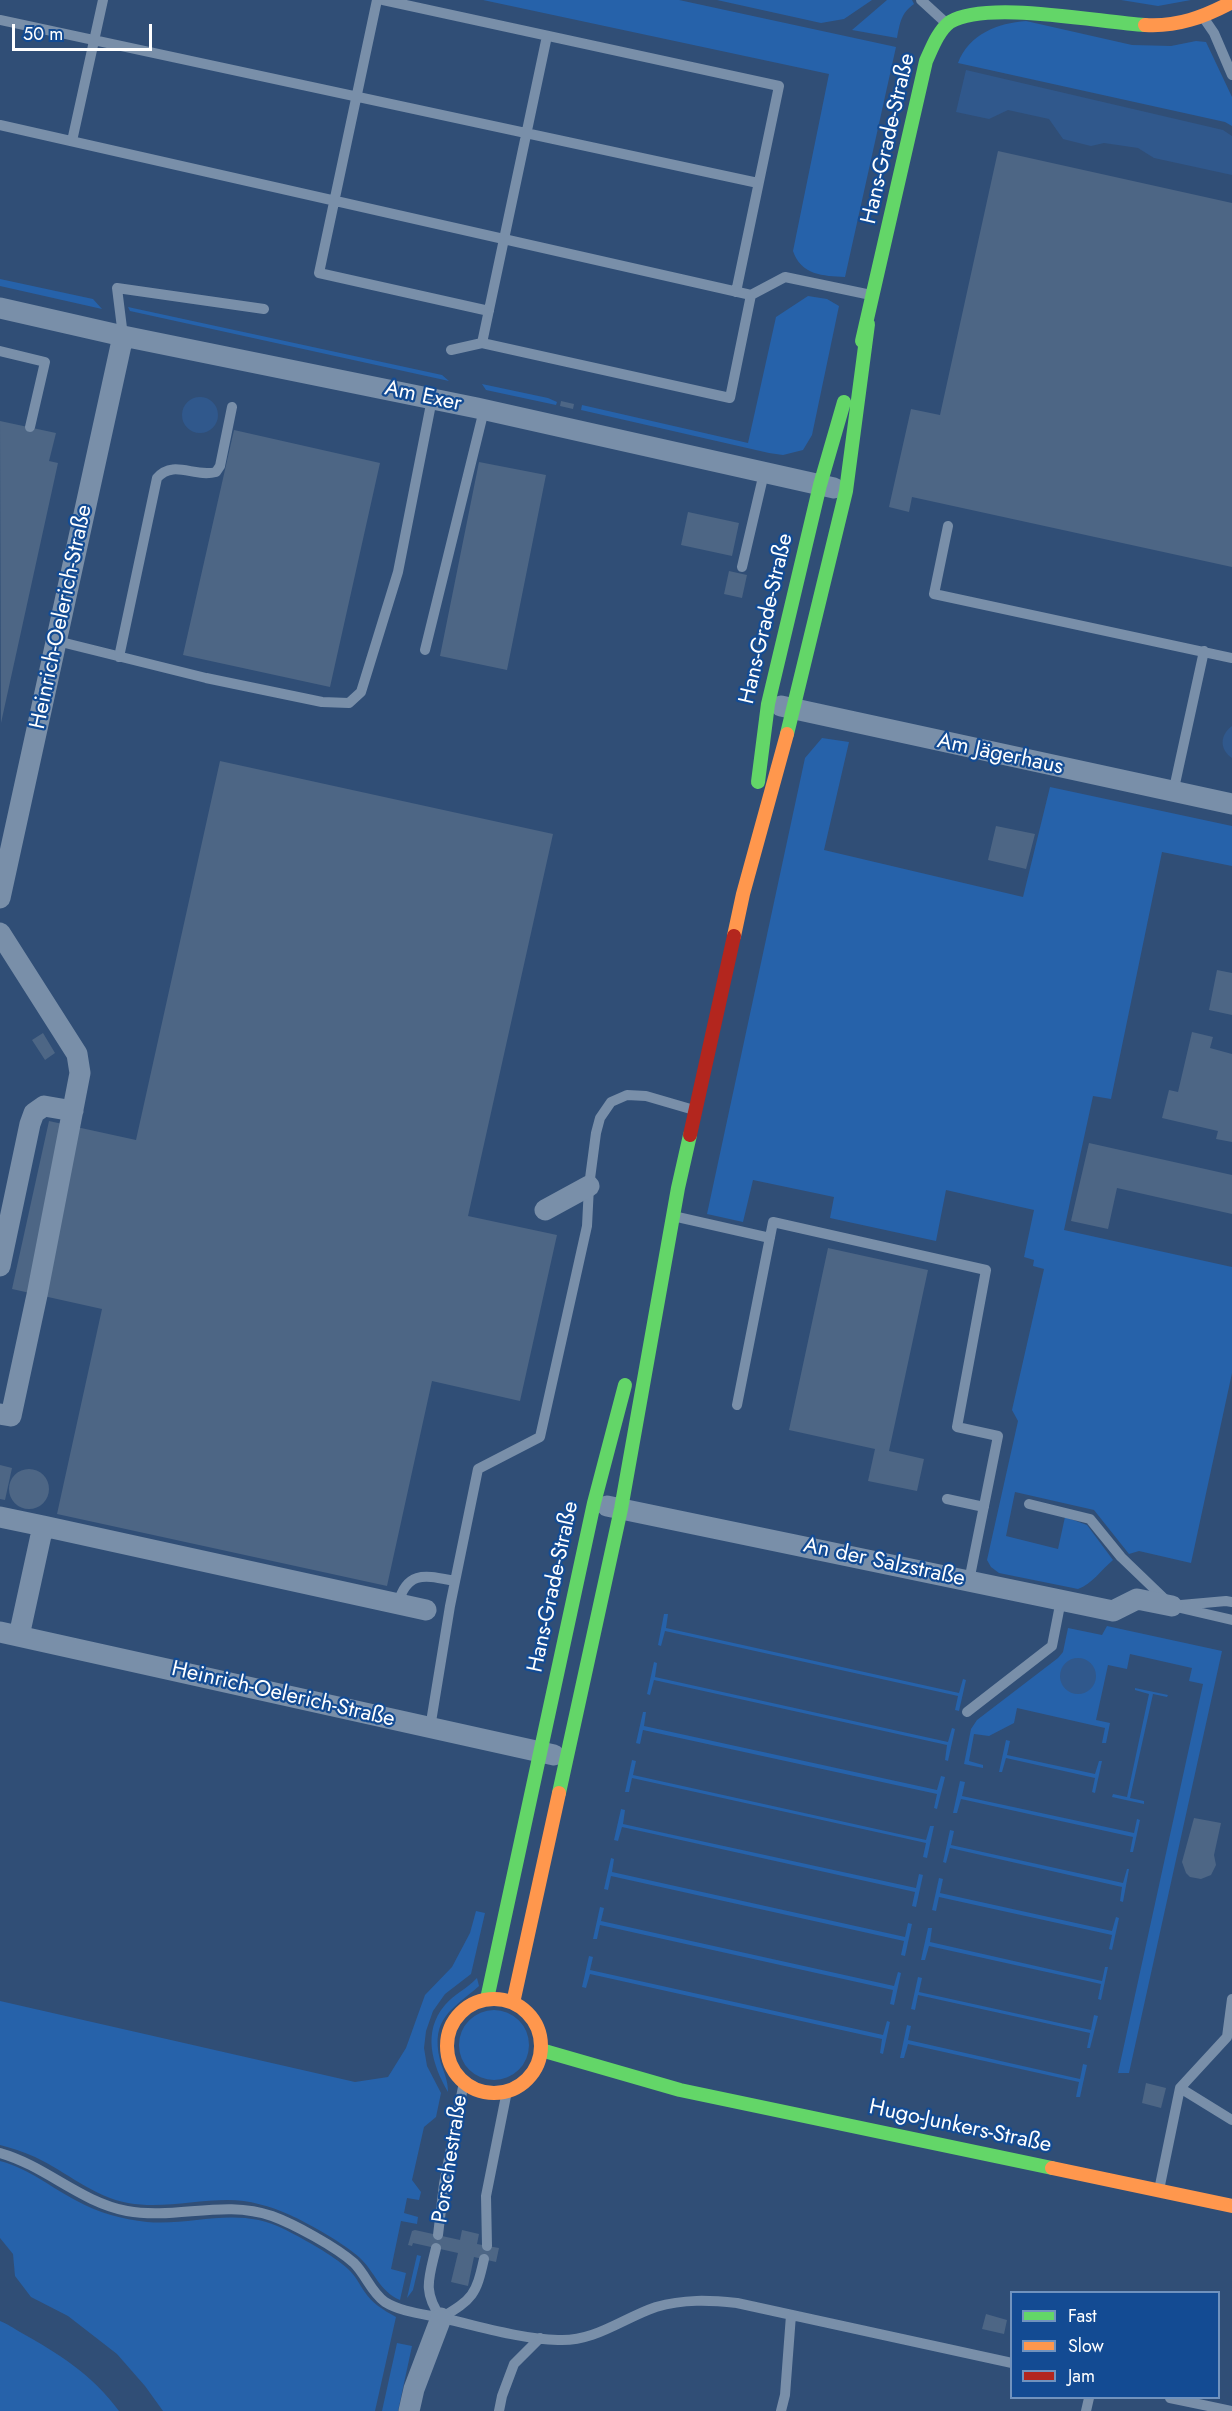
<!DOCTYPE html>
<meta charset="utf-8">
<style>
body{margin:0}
#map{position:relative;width:1232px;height:2411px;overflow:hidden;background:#304e76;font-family:Jost,sans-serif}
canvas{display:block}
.legend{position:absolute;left:1010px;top:2291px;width:210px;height:108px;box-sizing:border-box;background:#134b93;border:2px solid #7193be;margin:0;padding:8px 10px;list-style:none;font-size:18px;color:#fff}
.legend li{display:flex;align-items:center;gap:12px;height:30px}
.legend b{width:30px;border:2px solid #7193be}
.scale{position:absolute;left:12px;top:24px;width:140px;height:27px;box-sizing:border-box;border:3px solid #fff;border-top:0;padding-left:8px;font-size:18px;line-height:21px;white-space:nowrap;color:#fff;-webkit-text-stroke:4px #134b93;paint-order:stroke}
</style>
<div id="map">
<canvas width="1232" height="2411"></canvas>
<ul class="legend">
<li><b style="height:8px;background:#63d668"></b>Fast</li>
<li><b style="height:8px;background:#ff974d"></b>Slow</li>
<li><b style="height:8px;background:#b3261e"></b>Jam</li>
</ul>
<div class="scale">50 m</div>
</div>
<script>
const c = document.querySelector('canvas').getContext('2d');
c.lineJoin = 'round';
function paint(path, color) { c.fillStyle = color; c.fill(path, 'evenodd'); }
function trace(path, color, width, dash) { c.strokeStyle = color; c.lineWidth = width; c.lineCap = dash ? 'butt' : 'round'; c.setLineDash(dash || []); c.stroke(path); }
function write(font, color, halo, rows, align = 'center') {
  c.font = font + ' Jost,sans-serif'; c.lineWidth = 4.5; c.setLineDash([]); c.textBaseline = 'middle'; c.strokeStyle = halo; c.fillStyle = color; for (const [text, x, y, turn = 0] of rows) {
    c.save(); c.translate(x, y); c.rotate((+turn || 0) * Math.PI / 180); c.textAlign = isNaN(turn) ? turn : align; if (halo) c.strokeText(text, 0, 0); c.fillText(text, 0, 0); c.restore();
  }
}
const green = new Path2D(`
 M 483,0 L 679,0 L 896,47 L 845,277 C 823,276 801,275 793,251 L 829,74 Z
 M 717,0 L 872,0 L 844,19 L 821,23 Z
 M 887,0 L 912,0 L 914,4 C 901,13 900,23 897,38 L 852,30 Z
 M 1121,0 L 1191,0 L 1158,6 Z
 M 1026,21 L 1132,45 L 1171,46 L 1196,41 L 1206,42 L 1232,97 L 1232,126 L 1225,122 L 958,63 C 969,34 998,23 1026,21 Z
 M 0,279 L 93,299 L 102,309 L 0,286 Z
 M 808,296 L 827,299 L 839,306 L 812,435 L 803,450 L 783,455 L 769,453 L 581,410 L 582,405 L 748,443 L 776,317 Z
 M 128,307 L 442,375 L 449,381 L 130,311 Z
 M 482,384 L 548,398 L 557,402 L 556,405 L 486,390 Z
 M 822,738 L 849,742 L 824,850 L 1023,897 L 1050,787 L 1232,826 L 1232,866 L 1162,852 L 1111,1099 L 1093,1096 L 1064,1230 L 1232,1267 L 1232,1373 L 1191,1563 L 1139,1551 L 1129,1554 L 1094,1510 L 1015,1492 L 1006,1536 L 1058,1549 L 1065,1517 L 1087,1525 L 1113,1560 C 1101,1570 1092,1584 1078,1589 L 999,1573 L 991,1567 L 987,1560 L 1018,1421 L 1012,1410 L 1044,1269 L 1033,1266 L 1034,1260 L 1024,1257 L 1034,1210 L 946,1190 L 936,1241 L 830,1218 L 834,1197 L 753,1180 L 743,1222 L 707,1214 L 805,758 Z
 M 664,1614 L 668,1614 L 666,1628 L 959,1693 L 963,1679 L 966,1680 L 959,1711 L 955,1710 L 958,1696 L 665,1631 L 661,1646 L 658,1645 Z
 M 1107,1626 L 1222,1651 L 1129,2073 L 1118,2073 L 1203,1684 L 1189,1681 L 1192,1668 L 1130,1654 L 1127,1669 L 1108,1665 L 1096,1720 L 1110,1723 L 1106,1743 L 1102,1743 L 1105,1728 L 1017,1708 L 1014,1723 L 989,1736 L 974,1734 L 969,1761 L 983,1765 L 983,1768 L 964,1764 L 971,1729 L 977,1720 L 1058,1658 L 1063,1652 L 1068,1628 L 1102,1635 Z
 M 654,1662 L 657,1663 L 655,1677 L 948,1742 L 952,1728 L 955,1729 L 948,1761 L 945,1760 L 947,1745 L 654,1680 L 650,1695 L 647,1694 Z
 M 1135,1688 L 1168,1695 L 1167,1697 L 1153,1694 L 1130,1798 L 1144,1801 L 1144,1804 L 1112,1797 L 1113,1794 L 1127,1797 L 1149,1694 L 1135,1690 Z
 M 643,1712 L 646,1712 L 644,1726 L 937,1790 L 941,1776 L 945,1777 L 937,1809 L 934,1808 L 937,1794 L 643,1730 L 640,1744 L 636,1743 Z
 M 1006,1740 L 1010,1741 L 1007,1755 L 1095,1774 L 1099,1761 L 1102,1761 L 1095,1793 L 1092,1792 L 1095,1778 L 1006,1758 L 1002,1772 L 999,1772 Z
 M 632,1760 L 636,1761 L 633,1775 L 926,1840 L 930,1826 L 934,1826 L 927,1858 L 923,1857 L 926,1843 L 632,1778 L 629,1792 L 625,1792 Z
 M 960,1781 L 965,1782 L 962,1796 L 1134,1833 L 1137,1819 L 1140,1820 L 1133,1852 L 1130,1852 L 1133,1837 L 961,1799 L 957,1813 L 953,1813 Z
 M 621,1809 L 625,1810 L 623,1824 L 916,1888 L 919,1874 L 923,1875 L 916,1907 L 912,1906 L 915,1892 L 622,1827 L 618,1841 L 614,1840 Z
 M 950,1830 L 954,1831 L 951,1845 L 1123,1883 L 1127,1869 L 1129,1869 L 1123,1902 L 1120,1901 L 1122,1887 L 950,1848 L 946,1863 L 943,1862 Z
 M 611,1858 L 614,1859 L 612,1872 L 905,1937 L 908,1923 L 912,1924 L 905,1956 L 901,1955 L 904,1941 L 611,1876 L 608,1890 L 604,1889 Z
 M 939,1878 L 943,1879 L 940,1893 L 1112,1931 L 1116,1917 L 1119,1918 L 1112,1950 L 1109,1949 L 1112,1935 L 939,1897 L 936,1911 L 932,1910 Z
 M 600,1907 L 604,1908 L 601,1921 L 894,1986 L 898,1972 L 901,1973 L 894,2005 L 890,2004 L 893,1990 L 600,1925 L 597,1939 L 593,1939 Z
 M 476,1911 L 485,1913 L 471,1974 L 445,1994 L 433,2011 L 426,2031 L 424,2048 L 427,2066 L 441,2093 L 436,2117 L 424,2127 L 412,2180 L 421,2192 L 419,2200 L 407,2198 L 404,2213 L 418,2217 L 417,2224 L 401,2221 L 391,2269 L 406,2273 L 400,2300 C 379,2291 375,2272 360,2258 C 345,2244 308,2223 290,2215 C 270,2206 249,2200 228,2200 C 194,2200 162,2209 128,2203 C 92,2196 67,2172 35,2157 C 24,2152 12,2148 0,2145 L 0,2001 L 355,2082 L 388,2077 L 406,2048 L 425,1995 L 452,1967 L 470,1933 Z
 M 928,1928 L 932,1928 L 930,1942 L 1102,1981 L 1105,1967 L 1108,1967 L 1101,2000 L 1098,1999 L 1101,1984 L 929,1946 L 925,1960 L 921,1960 Z
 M 589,1956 L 593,1957 L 590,1970 L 883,2035 L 887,2021 L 890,2022 L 883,2054 L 880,2053 L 882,2039 L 590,1974 L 586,1988 L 582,1987 Z
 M 918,1977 L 922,1978 L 919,1992 L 1091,2030 L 1094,2015 L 1098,2016 L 1090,2048 L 1087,2048 L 1090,2033 L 918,1995 L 915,2010 L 911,2009 Z
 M 477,1978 L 479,1986 C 453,2009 430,2018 440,2060 C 443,2071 448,2079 448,2092 C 432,2064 422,2032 445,2005 C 454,1994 467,1989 477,1978 Z
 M459 2045a35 35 0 1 1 70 0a35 35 0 1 1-70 0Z
 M 907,2025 L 911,2026 L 908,2040 L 1080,2079 L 1083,2064 L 1087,2065 L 1080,2097 L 1076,2097 L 1079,2082 L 908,2044 L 904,2058 L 900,2058 Z
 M 0,2161 C 30,2169 50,2187 77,2201 C 99,2213 122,2219 147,2222 C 196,2226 238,2205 286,2230 C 305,2240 333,2255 348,2269 C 356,2276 359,2284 364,2291 C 372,2303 383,2310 396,2317 L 375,2411 L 163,2411 L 145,2386 L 117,2354 L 68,2316 L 31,2297 L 15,2276 L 13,2254 L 0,2238 Z
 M 417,2255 L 421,2256 L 413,2290 L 407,2298 Z
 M 0,2321 C 8,2324 13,2328 20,2332 C 58,2353 93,2375 119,2411 L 0,2411 Z
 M 397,2343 L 412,2346 L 398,2411 L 382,2411 Z`);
const water = new Path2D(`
 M 966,70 L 1223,130 L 1232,136 L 1232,175 L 1154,158 L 1138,148 L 1104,143 L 1091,146 L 1063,139 L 1049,119 L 1008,110 L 989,119 L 956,112 Z
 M182 415a18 18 0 1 1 36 0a18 18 0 1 1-36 0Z
 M 1232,726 L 1232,758 C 1219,749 1220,735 1232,726 Z
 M1060 1676a18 18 0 1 1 36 0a18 18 0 1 1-36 0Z`);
const building = new Path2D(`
 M 998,151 L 1232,203 L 1232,567 L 912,497 L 909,512 L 889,507 L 911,409 L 940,415 Z
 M 561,401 L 574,404 L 573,409 L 560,406 Z
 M 0,421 L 56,433 L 49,461 L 58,463 L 1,723 Z
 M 234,430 L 380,463 L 330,687 L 183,655 Z
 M 479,462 L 546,475 L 507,670 L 440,656 Z
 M 688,512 L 739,523 L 732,556 L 681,545 Z
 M 729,571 L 747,575 L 742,598 L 724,594 Z
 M 761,621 L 767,622 L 765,631 L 759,630 Z
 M 220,761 L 553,834 L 468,1216 L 557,1235 L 520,1401 L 432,1381 L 387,1586 L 57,1514 L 102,1309 L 12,1289 L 49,1121 L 136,1140 Z
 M 996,826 L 1035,834 L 1026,869 L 988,860 Z
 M 1217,970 L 1232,973 L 1232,1015 L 1209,1010 Z
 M 1192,1032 L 1213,1037 L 1210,1048 L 1232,1054 L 1232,1142 L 1216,1139 L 1218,1131 L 1162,1118 L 1169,1090 L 1178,1092 Z
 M 43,1033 L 55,1053 L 45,1060 L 32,1040 Z
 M 1089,1143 L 1232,1175 L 1232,1214 L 1117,1188 L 1108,1229 L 1071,1221 Z
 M 828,1248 L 928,1270 L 889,1451 L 924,1459 L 917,1491 L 868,1481 L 875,1449 L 789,1430 Z
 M 0,1465 L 12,1468 L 5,1500 L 0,1499 Z
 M9 1489a20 20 0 1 1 40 0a20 20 0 1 1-40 0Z
 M 1194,1818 L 1221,1823 L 1214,1855 L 1216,1865 L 1211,1875 L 1201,1879 L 1190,1877 L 1186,1873 L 1182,1862 Z
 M 1146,2083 L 1166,2088 L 1161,2108 L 1142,2103 Z
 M 415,2230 L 460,2240 L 462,2230 L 479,2234 L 477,2244 L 499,2248 L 496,2262 L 474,2257 L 468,2286 L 451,2282 L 458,2253 L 413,2243 L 412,2246 L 408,2245 L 412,2231 Z
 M 986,2314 L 1007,2320 L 1004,2334 L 982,2329 Z`);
const lane = new Path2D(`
 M 377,0 L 319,273 L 489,311
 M 383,0 L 779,86 L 736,292
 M 921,0 L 945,22
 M 1203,17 L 1214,33 L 1232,75
 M 0,20 L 758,183
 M 0,125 L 751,295
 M 72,141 L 103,0
 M 123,336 L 117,288 L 264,309
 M 482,343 L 547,36
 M 451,350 L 482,343 L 730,398 L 751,295 L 785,277 L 871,295
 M 0,351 L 45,362 L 30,427
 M 948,526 L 934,594 L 1232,658
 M 742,567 L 764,473
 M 57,641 L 206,678 L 322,702 L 349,703 L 361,692 L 398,572 L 432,399
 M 425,650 L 484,410
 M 119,657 L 157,478 C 174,459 194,478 216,472 L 220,466 L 232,407
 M 1173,793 L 1204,651
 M 673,1216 L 770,1238
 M 737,1405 L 773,1222 L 986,1270 L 957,1427 L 998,1436 L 969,1581
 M 947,1499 L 984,1507
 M 1029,1504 L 1090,1519 L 1121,1557 L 1172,1606 L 1232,1620
 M 398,1604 C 407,1569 427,1576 455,1581
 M 1181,1605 L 1226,1601 L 1232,1602
 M 967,1712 L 1052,1646 L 1061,1600
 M 430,1728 L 450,1606 L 478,1469 L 540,1437 L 587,1226 L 589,1186 L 596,1133 L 600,1118 L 611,1102 L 627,1095 L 646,1096 L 694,1110
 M 1180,2088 L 1232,2120
 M 0,2153 C 46,2166 80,2202 127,2211 C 176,2220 224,2199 272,2216 C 294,2224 336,2247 354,2263 C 366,2275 371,2292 385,2302 C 401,2312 424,2314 442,2318 C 479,2326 520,2339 558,2340 C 595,2342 623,2318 656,2307 C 684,2299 709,2300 737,2303 L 1012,2363
 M 1159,2190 L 1180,2088 L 1227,2037 L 1232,1999
 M 438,2235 L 444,2184 L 464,2082
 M 487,2246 L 486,2196 L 507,2091
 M 436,2248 C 429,2278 422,2291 441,2318 C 473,2299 476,2295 484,2259
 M 1170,2398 L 1232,2411
 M 499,2411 L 502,2396 L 514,2364 L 540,2338
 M 781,2411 L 785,2395 L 791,2315
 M 1086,2411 L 1089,2398`);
const street = new Path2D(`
 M 0,308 L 123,336 L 477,408 L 834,488
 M 781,706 L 1232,804
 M 0,898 L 123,336
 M 0,933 L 77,1054 L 80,1073 L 37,1295 L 11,1416 L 0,1414
 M 545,1210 L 589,1186
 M 0,1266 L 30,1124 L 34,1113 L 44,1106 L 73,1111
 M 607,1506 L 1113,1611 L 1137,1599 L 1172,1606
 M 0,1517 L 43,1526
 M 0,1632 L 554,1755
 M 19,1636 L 43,1526 L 426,1610
 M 409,2411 L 414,2389 L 441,2318`);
const fast = new Path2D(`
 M 862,341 L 926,61 C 932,48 938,31 950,22 C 987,0 1097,22 1145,25
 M 787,734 L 846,491 L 868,324
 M 758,782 L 768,704 L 820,485 L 844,402
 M 559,1793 L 621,1509 L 678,1188 L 690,1135
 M 487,1999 L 594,1503 L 625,1385
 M 541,2050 L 680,2090 L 1052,2168`);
const slow = new Path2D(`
 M 1145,25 C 1177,27 1204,17 1232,2
 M 734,936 L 743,894 L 787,734
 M447 2046a47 47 0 1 1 94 0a47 47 0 1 1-94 0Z
 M 513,2003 L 559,1793
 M 1052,2168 L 1232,2206`);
const jam = new Path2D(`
 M 690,1135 L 734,936`);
const streetNames = [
 ["Hans-Grade-Straße",889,139,-77],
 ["Am Exer",423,397,12],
 ["Heinrich-Oelerich-Straße",62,617,-78],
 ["Hans-Grade-Straße",767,619,-77],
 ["Am Jägerhaus",1000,755,12],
 ["An der Salzstraße",884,1563,12],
 ["Hans-Grade-Straße",554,1587,-78],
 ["Heinrich-Oelerich-Straße",283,1695,13],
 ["Hugo-Junkers-Straße",960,2127,12],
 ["Porschestraße",451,2159,-81]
];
paint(green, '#2662aa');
paint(water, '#30588c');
paint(building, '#4d6685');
trace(lane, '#798fa9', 10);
trace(street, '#798fa9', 21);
trace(fast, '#63d668', 14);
trace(slow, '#ff974d', 14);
trace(jam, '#b3261e', 14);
write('22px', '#fff', '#134b93', streetNames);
</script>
